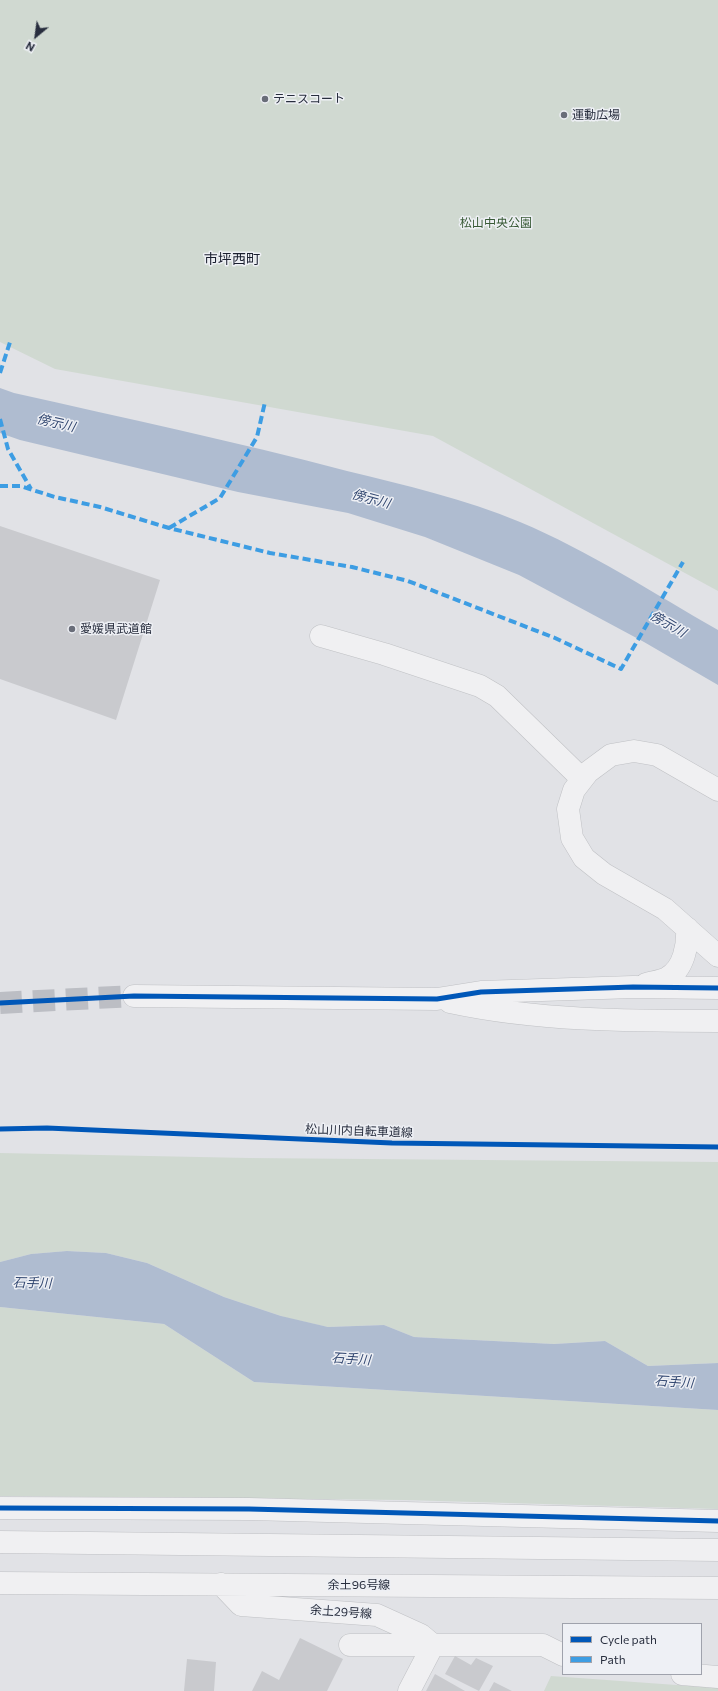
<!DOCTYPE html>
<meta charset="utf-8">
<style>
body{margin:0}
#map{position:relative;width:718px;height:1691px;overflow:hidden;background:#e1e2e6;font-family:Commissioner,sans-serif}
canvas{display:block}
.legend{position:absolute;left:562px;top:1623px;width:140px;height:52px;box-sizing:border-box;background:#eef0f5;border:1px solid #9fa2ac;margin:0;padding:5px 7px;list-style:none;font-size:12px;color:#282e3e}
.legend li{display:flex;align-items:center;gap:8px;height:20px}
.legend b{width:20px;border:1px solid #9fa2ac}
.north{position:absolute;left:16px;top:16px;width:40px;height:40px;-webkit-text-stroke:3px #eef0f5;paint-order:stroke;rotate:209deg;font-size:11px;font-weight:700;line-height:16px;text-align:center;color:#282e3e}
.north::after{content:'';display:block;margin:auto;width:14px;height:18px;background:#282e3e;clip-path:polygon(50% 0,100% 100%,50% 72%,0 100%)}
</style>
<div id="map">
<canvas width="718" height="1691"></canvas>
<ul class="legend">
<li><b style="height:5px;background:#0057b8"></b>Cycle path</li>
<li><b style="height:5px;background:#3d9de3"></b>Path</li>
</ul>
<div class="north">N</div>
</div>
<script>
const c = document.querySelector('canvas').getContext('2d');
c.lineJoin = 'round';
function paint(path, color) { c.fillStyle = color; c.fill(path, 'evenodd'); }
function trace(path, color, width, dash) { c.strokeStyle = color; c.lineWidth = width; c.lineCap = dash ? 'butt' : 'round'; c.setLineDash(dash || []); c.stroke(path); }
function write(font, color, halo, rows, align = 'center') {
  c.font = font + ' Commissioner,"Noto Sans JP",sans-serif'; c.lineWidth = 3; c.setLineDash([]); c.textBaseline = 'middle'; c.strokeStyle = halo; c.fillStyle = color; for (const [text, x, y, turn = 0] of rows) {
    c.save(); c.translate(x, y); c.rotate((+turn || 0) * Math.PI / 180); c.textAlign = isNaN(turn) ? turn : align; if (halo) c.strokeText(text, 0, 0); c.fillText(text, 0, 0); c.restore();
  }
}
const green = new Path2D(`
 M 0,0 L 718,0 L 718,591 L 433,436 L 55,369 L 0,342 Z
 M 0,1153 L 249,1158 L 718,1162 L 718,1363 L 648,1366 L 605,1341 L 554,1344 L 414,1337 L 384,1325 L 328,1327 L 287,1318 L 224,1297 L 147,1263 L 106,1253 L 67,1251 L 31,1254 L 0,1262 Z
 M 0,1307 L 164,1324 L 254,1382 L 718,1410 L 718,1509 L 404,1500 L 0,1496 Z
 M 551,1676 L 718,1688 L 718,1691 L 544,1691 Z`);
const water = new Path2D(`
 M 0,388 L 14,393 C 125,418 237,442 347,471 C 405,485 465,499 520,522 C 589,551 653,593 718,630 L 718,685 L 644,642 L 519,575 L 425,537 L 348,513 L 238,492 L 20,440 L 0,433 Z
 M 67,1251 L 106,1253 L 147,1263 L 224,1297 L 281,1316 L 328,1327 L 384,1325 L 414,1337 L 554,1344 L 605,1341 L 648,1366 L 718,1363 L 718,1410 L 254,1382 L 164,1324 L 0,1307 L 0,1262 L 31,1254 Z`);
const building = new Path2D(`
 M 0,526 L 160,580 L 116,720 L 0,679 Z
 M 300,1638 L 343,1659 L 327,1691 L 252,1691 L 262,1671 L 279,1680 Z
 M 455,1656 L 471,1665 L 476,1658 L 493,1666 L 479,1691 L 445,1674 Z
 M 187,1659 L 216,1662 L 214,1691 L 184,1691 Z
 M 435,1674 L 465,1691 L 426,1691 Z
 M 494,1682 L 512,1691 L 489,1691 Z`);
const minorTunnel = new Path2D(`
 M 0,1003 L 134,996`);
const minor = new Path2D(`
 M 321,636 L 384,654 L 480,686 L 497,696 L 582,779
 M 718,790 L 657,755 L 634,751 L 611,755 L 588,772 L 574,790 L 568,809 L 572,838 L 584,858 L 604,874 L 665,909 L 718,956
 M 646,984 C 653,982 661,981 667,978 C 684,969 688,945 687,928
 M 134,996 L 437,999 L 481,992 L 633,987 L 718,988
 M 450,1002 C 538,1021 629,1021 718,1021
 M 0,1508 L 249,1509 L 718,1521
 M 0,1542 L 718,1550
 M 0,1583 L 718,1588
 M 221,1584 L 241,1605 L 377,1615 L 421,1635 L 433,1645 L 409,1691
 M 350,1645 L 543,1645 L 563,1655
 M 682,1674 L 718,1677`);
const quiet = new Path2D(`
 M 0,373 L 11,339
 M 0,419 L 8,449 L 31,489
 M 0,486 L 20,486 L 55,497 L 100,507 L 169,528 L 270,553 L 352,567 L 408,581 L 555,638 L 621,669 L 683,562
 M 169,528 L 220,498 L 257,437 L 265,402`);
const cycleway = new Path2D(`
 M 0,1003 L 134,996 L 437,999 L 481,992 L 633,987 L 718,988
 M 0,1129 L 47,1128 L 392,1143 L 718,1147
 M 0,1508 L 249,1509 L 718,1521`);
const markers = [
 [265,99,4,"#696d79"],
 [564,115,4,"#696d79"],
 [72,629,4,"#696d79"]
];
const poiNames = [
 ["テニスコート",273,99],
 ["運動広場",572,115],
 ["愛媛県武道館",80,629]
];
const parkNames = [
 ["松山中央公園",496,223]
];
const streetNames = [
 ["松山川内自転車道線",359,1131,2],
 ["余土96号線",359,1585],
 ["余土29号線",341,1612,4]
];
const waterNames = [
 ["傍示川",56,423,13],
 ["傍示川",371,499,15],
 ["傍示川",668,624,30],
 ["石手川",32,1283,1],
 ["石手川",351,1359,4],
 ["石手川",674,1382,4]
];
const quarterNames = [
 ["市坪西町",232,259]
];
paint(green, '#d0d9d1');
paint(water, '#afbcd0');
paint(building, '#c9cace');
trace(minorTunnel, '#bcbec4', 22, [22, 11]);
trace(minor, '#bfc0c4', 23);
trace(minor, '#f0f0f2', 22);
trace(quiet, '#3d9de3', 4, [8, 4]);
trace(cycleway, '#0057b8', 5);
for (const [x, y, r, color] of markers) { const dot = new Path2D(); dot.arc(x, y, r, 0, 2 * Math.PI); c.fillStyle = color; c.fill(dot); trace(dot, '#eef0f5', 1.5); }
write('12px', '#282e3e', '#eef0f5', poiNames, 'left');
write('12px', '#385a36', '#eef0f5', parkNames);
write('12px', '#282e3e', '#eef0f5', streetNames);
write('italic 13px', '#334871', '#eef0f5', waterNames);
write('14px', '#1a1f2f', '#eef0f5', quarterNames);
</script>
